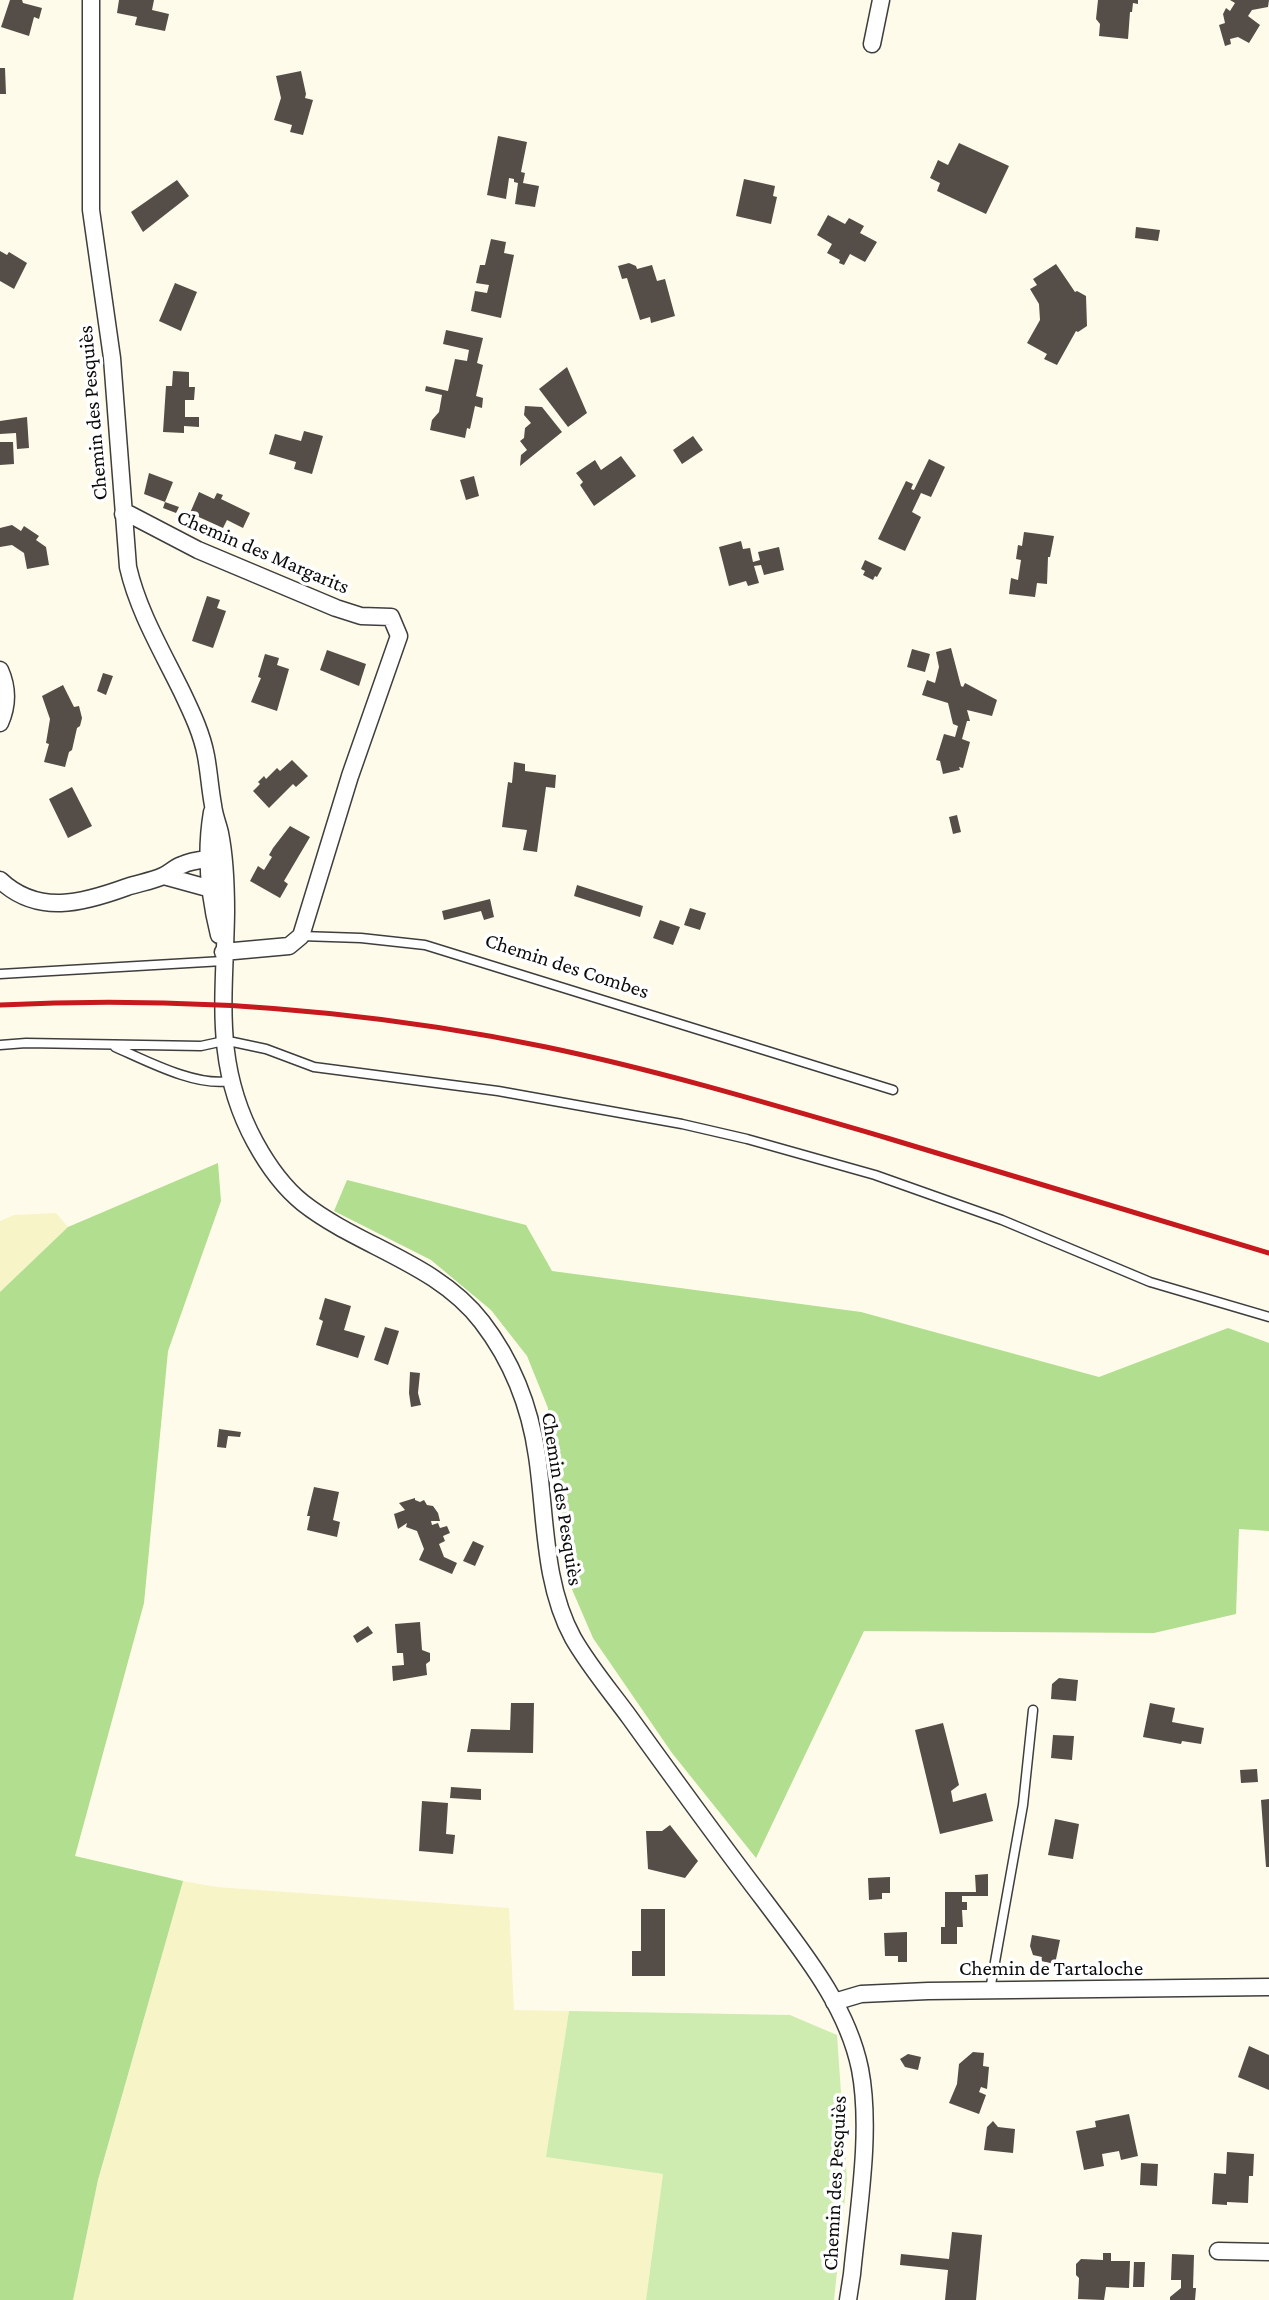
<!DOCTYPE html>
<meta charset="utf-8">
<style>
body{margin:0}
canvas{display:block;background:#fffbea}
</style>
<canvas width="1269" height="2300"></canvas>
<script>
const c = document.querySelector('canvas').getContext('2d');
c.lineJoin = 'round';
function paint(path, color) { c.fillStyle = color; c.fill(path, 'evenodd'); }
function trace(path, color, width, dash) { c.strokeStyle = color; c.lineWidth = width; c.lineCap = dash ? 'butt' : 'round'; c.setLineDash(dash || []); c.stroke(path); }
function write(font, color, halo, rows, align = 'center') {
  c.font = font + ' "Crimson Pro",serif'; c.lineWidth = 7; c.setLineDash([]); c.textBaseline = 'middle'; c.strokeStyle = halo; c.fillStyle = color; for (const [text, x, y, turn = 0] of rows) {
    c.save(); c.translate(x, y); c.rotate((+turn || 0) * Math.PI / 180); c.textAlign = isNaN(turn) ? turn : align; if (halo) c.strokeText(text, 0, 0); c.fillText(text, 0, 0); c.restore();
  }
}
const farmland = new Path2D(`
 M 56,1213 L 68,1227 L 0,1292 L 0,1221 L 14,1215 Z
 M 183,1881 L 217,1887 L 509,1908 L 514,2010 L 569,2011 L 546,2157 L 663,2174 L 646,2300 L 73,2300 L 98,2181 Z`);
const green = new Path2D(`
 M 569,2011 L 790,2015 L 837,2035 L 847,2179 L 834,2300 L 646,2300 L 663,2174 L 546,2157 Z`);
const forest = new Path2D(`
 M 218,1163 L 221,1201 L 168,1351 L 144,1603 L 75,1856 L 183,1881 L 98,2180 L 73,2300 L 0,2300 L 0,1292 L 68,1227 Z
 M 347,1180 L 526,1225 L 552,1271 L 861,1312 L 1099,1377 L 1228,1328 L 1269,1343 L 1269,1531 L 1239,1529 L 1236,1614 L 1154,1633 L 864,1631 L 756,1858 L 672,1753 L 593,1638 L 571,1587 L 549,1465 L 548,1408 L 527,1356 L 491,1310 L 431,1260 L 334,1211 Z`);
const building = new Path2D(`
 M 10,0 L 22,0 L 23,3 L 42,8 L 39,19 L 34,17 L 29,36 L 1,27 Z
 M 119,0 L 154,0 L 152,10 L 169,14 L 165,31 L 135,25 L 137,17 L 117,13 Z
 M 1098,0 L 1138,0 L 1138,4 L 1133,3 L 1132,12 L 1130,12 L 1128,39 L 1099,36 L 1100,24 L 1096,19 Z
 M 1230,0 L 1269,0 L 1268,7 L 1252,10 L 1248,16 L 1260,25 L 1249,43 L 1238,37 L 1230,39 L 1231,44 L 1225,46 L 1219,25 L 1225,23 L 1223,14 L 1226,8 L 1230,11 L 1235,3 Z
 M 0,68 L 5,68 L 6,94 L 0,94 Z
 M 301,71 L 306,94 L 305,98 L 313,100 L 303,135 L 290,132 L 292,125 L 274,120 L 281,98 L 276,76 Z
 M 498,136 L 527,142 L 521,172 L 525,173 L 523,183 L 539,186 L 535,207 L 515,204 L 518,183 L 514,182 L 514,179 L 509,178 L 506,199 L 487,195 Z
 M 959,143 L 1009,166 L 986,214 L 937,191 L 940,183 L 930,178 L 938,160 L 948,165 Z
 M 744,179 L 775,186 L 773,196 L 777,197 L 771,224 L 736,216 Z
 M 177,180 L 189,196 L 143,232 L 131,212 Z
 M 828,215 L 845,224 L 849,218 L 864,226 L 860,233 L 877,242 L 865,262 L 850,254 L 844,265 L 839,263 L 840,260 L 827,253 L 832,244 L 817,235 Z
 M 1136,227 L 1160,230 L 1158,241 L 1135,238 Z
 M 491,239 L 506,242 L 504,253 L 514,255 L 501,318 L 471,311 L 475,291 L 487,293 L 489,285 L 476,283 L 480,265 L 485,265 Z
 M 0,251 L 7,255 L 9,252 L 27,263 L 14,289 L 0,281 Z
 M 629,263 L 636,266 L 637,269 L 652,265 L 657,281 L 665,279 L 675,316 L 651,323 L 650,317 L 640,320 L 627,278 L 622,279 L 618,266 Z
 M 1056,264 L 1075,292 L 1077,291 L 1086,296 L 1087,326 L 1078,332 L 1076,331 L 1057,365 L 1044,359 L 1047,354 L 1027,343 L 1040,320 L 1039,304 L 1030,289 L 1037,285 L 1033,279 Z
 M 175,283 L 197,292 L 181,331 L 159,321 Z
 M 446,330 L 483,338 L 477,363 L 483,365 L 476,396 L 483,398 L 482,408 L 475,406 L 470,429 L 467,428 L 465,438 L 430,430 L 432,420 L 439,412 L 442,395 L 425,391 L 426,386 L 448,391 L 455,359 L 467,361 L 469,350 L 443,344 Z
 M 567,367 L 587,413 L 568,427 L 539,389 Z
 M 173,371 L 189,372 L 189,387 L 195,387 L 194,400 L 185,400 L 185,417 L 199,417 L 199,427 L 184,426 L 184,433 L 163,432 L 166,386 L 172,386 Z
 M 525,406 L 542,407 L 562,432 L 520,466 L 521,455 L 527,450 L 520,441 L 524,438 L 525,428 L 531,423 L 524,415 Z
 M 27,417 L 29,448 L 17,449 L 16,433 L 0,434 L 0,421 Z
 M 304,431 L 323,436 L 312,474 L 294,469 L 296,462 L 269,454 L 275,434 L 301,441 Z
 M 693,436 L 703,450 L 682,464 L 673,450 Z
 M 0,442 L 13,442 L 14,464 L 0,465 Z
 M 621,456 L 636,476 L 594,506 L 580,485 L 583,482 L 576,473 L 595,460 L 601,470 Z
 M 929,459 L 945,467 L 931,497 L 921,493 L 912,512 L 921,517 L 905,551 L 878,539 L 906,481 L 913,484 L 911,489 L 914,490 Z
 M 149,473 L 173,482 L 165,502 L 179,507 L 176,513 L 163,508 L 165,502 L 144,494 Z
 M 474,476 L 479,496 L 466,500 L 460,480 Z
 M 199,492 L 214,499 L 217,493 L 223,495 L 221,499 L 250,513 L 243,528 L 227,520 L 223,528 L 190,513 Z
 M 12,525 L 21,531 L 24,526 L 39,536 L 36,540 L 46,547 L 49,565 L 27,569 L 24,553 L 12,545 L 0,547 L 0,528 Z
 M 1024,532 L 1054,536 L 1050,557 L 1048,557 L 1047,584 L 1037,583 L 1035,597 L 1009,594 L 1011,578 L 1018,580 L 1021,560 L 1016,559 L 1018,545 L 1022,546 Z
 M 741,541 L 743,549 L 750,548 L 753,562 L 760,560 L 758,552 L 779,547 L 784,570 L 764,575 L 761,565 L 754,566 L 759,583 L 748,586 L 746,581 L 729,586 L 719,547 Z
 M 865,560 L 882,568 L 877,577 L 875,576 L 873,580 L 863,575 L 865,571 L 861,569 Z
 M 207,596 L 220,600 L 217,608 L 226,611 L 213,648 L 192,641 Z
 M 951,648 L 961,686 L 963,687 L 965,683 L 997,700 L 992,716 L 967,710 L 970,721 L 967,721 L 962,739 L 970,742 L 963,768 L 959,767 L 960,770 L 943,774 L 940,761 L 936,760 L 944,734 L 955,737 L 958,726 L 953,724 L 948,703 L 922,695 L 927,680 L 935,683 L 939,667 L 936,652 Z
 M 912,649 L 930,654 L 925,672 L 907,667 Z
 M 327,650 L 366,664 L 359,686 L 320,670 Z
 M 265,654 L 279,658 L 277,665 L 289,669 L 277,711 L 251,702 L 261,678 L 258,677 Z
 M 103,673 L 113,676 L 106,695 L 97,691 Z
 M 63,685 L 74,707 L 79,706 L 82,718 L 80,726 L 77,728 L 72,750 L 69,752 L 65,767 L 44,762 L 49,744 L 46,743 L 50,719 L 42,696 Z
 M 292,760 L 308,776 L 296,787 L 293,784 L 269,808 L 253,791 L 260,784 L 258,782 L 264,776 L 266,779 L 277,768 L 280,771 Z
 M 514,762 L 525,764 L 525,771 L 556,775 L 555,788 L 546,787 L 537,852 L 523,850 L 527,830 L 502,827 L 508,782 L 512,783 Z
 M 72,787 L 92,826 L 68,838 L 49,799 Z
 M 957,815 L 961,832 L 953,834 L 949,817 Z
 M 290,826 L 310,837 L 284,881 L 288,884 L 280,898 L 250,881 L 258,866 L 264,870 L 272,857 L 269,855 L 273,848 Z
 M 577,885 L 643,906 L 640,917 L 574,896 Z
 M 490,899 L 494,917 L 484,920 L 481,911 L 444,920 L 442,911 Z
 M 690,908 L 706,913 L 700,930 L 684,925 Z
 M 660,920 L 680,927 L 673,945 L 653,938 Z
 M 325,1298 L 351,1306 L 344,1330 L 365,1336 L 358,1358 L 316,1345 L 323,1321 L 319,1319 Z
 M 385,1327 L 399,1331 L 388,1365 L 374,1360 Z
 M 410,1372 L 420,1373 L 418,1393 L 421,1405 L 411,1407 L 409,1393 Z
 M 219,1429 L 241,1432 L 240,1437 L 228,1436 L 226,1448 L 217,1447 Z
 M 314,1487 L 339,1492 L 333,1520 L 340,1522 L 337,1537 L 307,1530 L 310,1516 L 307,1516 Z
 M 415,1498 L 415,1500 L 420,1502 L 424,1500 L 427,1505 L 433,1506 L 438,1513 L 440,1521 L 431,1521 L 432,1525 L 438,1523 L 440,1528 L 447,1526 L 450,1533 L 443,1536 L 445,1541 L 439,1544 L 444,1557 L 457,1563 L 452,1574 L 419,1560 L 424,1549 L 417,1531 L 406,1527 L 407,1523 L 398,1529 L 394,1514 L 405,1510 L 399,1503 Z
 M 473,1541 L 484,1546 L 475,1566 L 463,1561 Z
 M 420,1622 L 422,1650 L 430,1653 L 430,1661 L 426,1664 L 427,1675 L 393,1681 L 392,1666 L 404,1665 L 403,1653 L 397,1653 L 395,1624 Z
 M 368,1626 L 373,1633 L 357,1643 L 353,1636 Z
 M 1059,1678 L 1078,1680 L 1076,1701 L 1051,1699 L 1052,1684 Z
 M 511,1703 L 534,1703 L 533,1753 L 467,1752 L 471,1729 L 510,1730 Z
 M 1150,1703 L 1175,1708 L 1172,1722 L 1204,1728 L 1201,1744 L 1182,1741 L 1181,1744 L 1143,1737 Z
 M 943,1723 L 959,1785 L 951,1791 L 953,1802 L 986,1793 L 993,1821 L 940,1834 L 915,1730 Z
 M 1053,1735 L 1074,1736 L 1072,1760 L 1051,1758 Z
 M 1257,1769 L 1258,1782 L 1241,1783 L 1240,1770 Z
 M 451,1787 L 481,1789 L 481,1800 L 450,1798 Z
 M 1269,1799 L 1269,1867 L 1266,1867 L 1261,1800 Z
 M 422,1801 L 448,1803 L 446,1834 L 455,1835 L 453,1854 L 419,1851 Z
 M 1055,1819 L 1079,1824 L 1073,1859 L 1048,1855 Z
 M 670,1825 L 698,1861 L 685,1878 L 648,1869 L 646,1831 L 662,1831 Z
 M 988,1874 L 988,1896 L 962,1896 L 962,1902 L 967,1902 L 967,1910 L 962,1910 L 963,1927 L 957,1927 L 957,1944 L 941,1944 L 941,1927 L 945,1927 L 945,1892 L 976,1892 L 975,1875 Z
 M 890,1877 L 890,1893 L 882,1893 L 882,1899 L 869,1900 L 868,1878 Z
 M 641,1909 L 665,1909 L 665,1976 L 632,1976 L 632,1951 L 641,1951 Z
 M 907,1932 L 907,1962 L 898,1962 L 898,1956 L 885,1956 L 884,1933 Z
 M 1032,1935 L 1060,1940 L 1055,1964 L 1041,1961 L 1042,1957 L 1033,1955 L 1030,1946 Z
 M 1249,2046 L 1269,2055 L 1269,2090 L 1238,2077 Z
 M 973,2052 L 984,2053 L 983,2066 L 989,2067 L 987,2089 L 981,2087 L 979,2092 L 986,2095 L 979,2114 L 949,2103 L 957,2084 L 959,2064 Z
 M 908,2054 L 921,2057 L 918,2070 L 905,2067 L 900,2059 Z
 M 1129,2114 L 1138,2156 L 1121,2160 L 1119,2151 L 1102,2154 L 1104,2166 L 1084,2170 L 1076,2131 L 1096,2127 L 1095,2121 Z
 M 993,2121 L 998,2127 L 1015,2129 L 1013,2153 L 984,2150 L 987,2127 Z
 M 1227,2152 L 1254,2154 L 1253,2176 L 1249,2176 L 1248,2203 L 1227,2202 L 1227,2205 L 1212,2204 L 1214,2173 L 1226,2174 Z
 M 1141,2163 L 1158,2164 L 1157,2186 L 1140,2185 Z
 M 952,2232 L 982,2235 L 976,2300 L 945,2300 L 948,2270 L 900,2265 L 901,2254 L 949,2259 Z
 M 1103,2253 L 1111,2253 L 1111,2261 L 1130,2261 L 1129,2288 L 1106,2287 L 1104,2300 L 1078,2299 L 1079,2278 L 1076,2275 L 1076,2264 L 1081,2259 L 1103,2260 Z
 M 1172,2254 L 1194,2255 L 1193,2288 L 1196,2288 L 1195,2300 L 1170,2300 L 1170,2297 L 1181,2288 L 1181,2280 L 1171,2280 Z
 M 1134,2262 L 1145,2262 L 1144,2287 L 1133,2287 Z`);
const service = new Path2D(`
 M 301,936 L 361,938 L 425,945 L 893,1090
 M 0,974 L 223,961
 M 0,1045 L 26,1043 L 201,1046 L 224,1041 L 233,1042 L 266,1049 L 314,1067 L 498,1091 L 682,1124 L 747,1139 L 875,1175 L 1002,1220 L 1150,1282 L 1269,1317
 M 115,1047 C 147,1061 196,1087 230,1081
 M 990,1990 L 1023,1805 L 1033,1710`);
const minor = new Path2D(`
 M 91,0 L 91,210 L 112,358 L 128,567 C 138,611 162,651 182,692 C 192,713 202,734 206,756 C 209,772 210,789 213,805 C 214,815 218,824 220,833 C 225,858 226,886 226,912 C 225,996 212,1063 255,1142 C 267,1164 283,1187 303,1203 C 359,1247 437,1263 482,1322 C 512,1361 530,1407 537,1456 C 546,1516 543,1583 573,1638 C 589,1666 611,1692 630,1718 C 674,1779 718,1840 764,1900 C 802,1951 847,2005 860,2069 C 872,2131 858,2211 852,2274 L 848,2300
 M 872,44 L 881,0
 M 123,514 L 129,514 L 198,550 L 336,608 L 361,616 L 391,617 L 399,636 L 350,776 L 301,936 L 289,946 L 223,952
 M 0,670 C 8,688 8,705 0,723
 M 212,812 C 205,853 209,895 219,935
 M 0,880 C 38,916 83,903 127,887 C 139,883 152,881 163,876 C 170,873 175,867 182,865 C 190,861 199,860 208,859 L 224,871 L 210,886 L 204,887 L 164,876
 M 834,2002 L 861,1994 L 928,1991 L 1269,1987
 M 1218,2251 L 1269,2252`);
const rail = new Path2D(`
 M 0,1005 C 183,996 367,1010 546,1047 C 661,1071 774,1105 887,1138 C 1014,1176 1142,1215 1269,1253`);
const streetNames = [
 ["Chemin des Pesquiès",93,413,-95],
 ["Chemin des Margarits",263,552,23],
 ["Chemin des Combes",567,966,18],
 ["Chemin des Pesquiès",562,1499,81],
 ["Chemin de Tartaloche",1051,1969],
 ["Chemin des Pesquiès",835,2183,-87]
];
paint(farmland, '#f7f4c8');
paint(green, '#ceecb0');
paint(forest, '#b1de8f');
paint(building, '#554d47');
trace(service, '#3e3e3e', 11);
trace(minor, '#3e3e3e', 19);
trace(service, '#fff', 8);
trace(minor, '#fff', 16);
trace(rail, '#c5191e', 5);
write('21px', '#0b0b0b', '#fff', streetNames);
</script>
